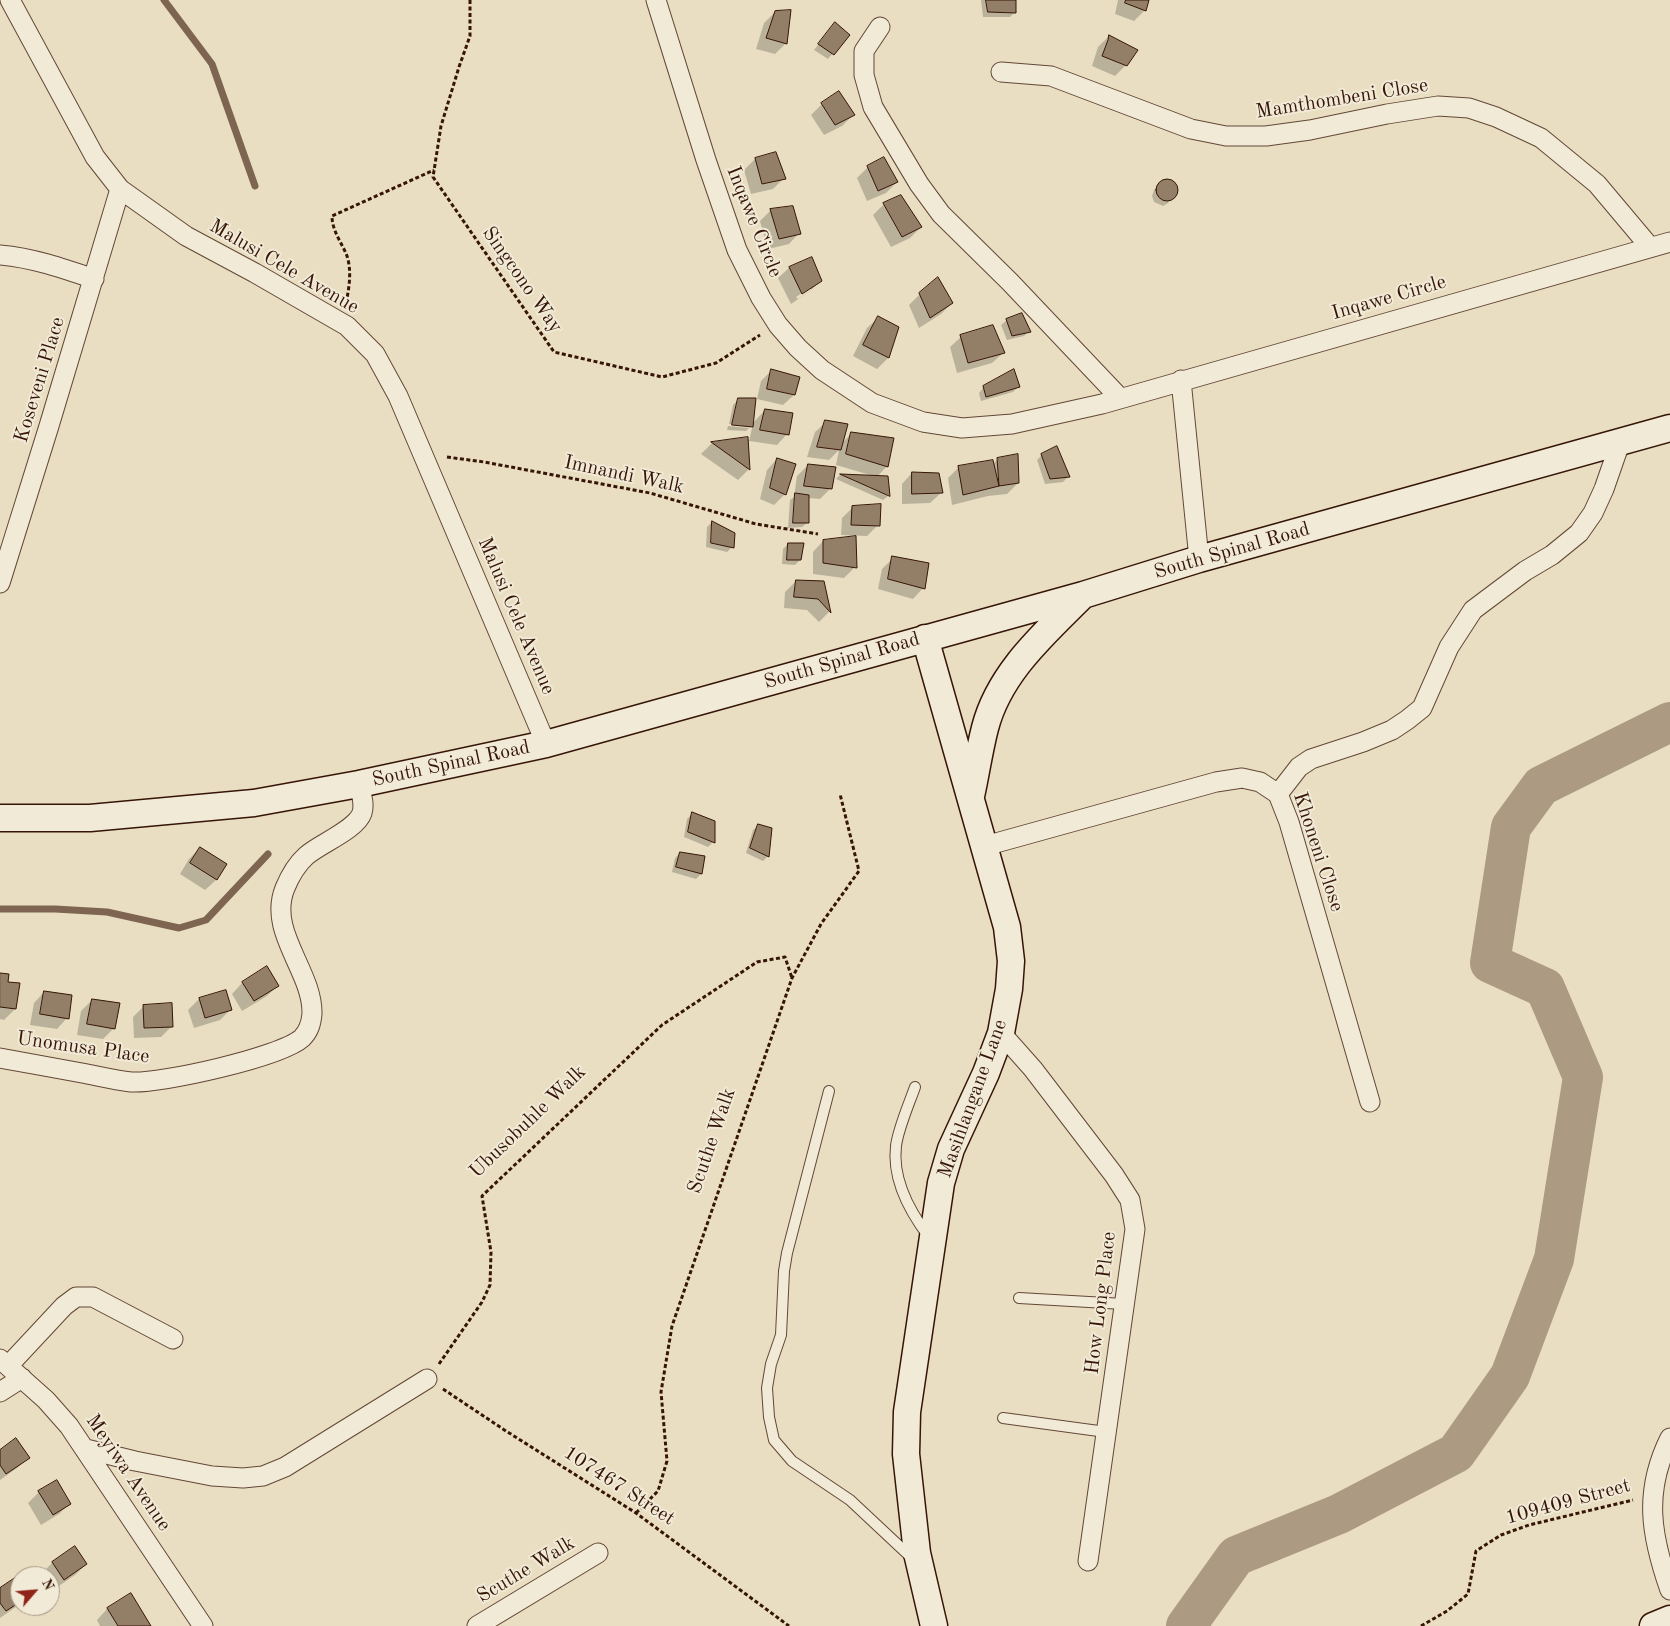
<!DOCTYPE html>
<style>
body{margin:0}
#map{position:relative;width:1670px;height:1626px;overflow:hidden;background:#e9dec2;font-family:"Old Standard TT",serif}
canvas{display:block}
.north{position:absolute;left:10px;top:1566px;width:50px;height:50px;box-sizing:border-box;background:#f1ead7;border:1px solid #a69584;border-radius:50%;rotate:63deg;font-size:14px;font-weight:700;line-height:20px;text-align:center;color:#361507}
.north::after{content:'';display:block;margin:auto;width:18px;height:22px;background:#8f2418;clip-path:polygon(50% 0,100% 100%,50% 72%,0 100%)}
</style>
<div id="map">
<canvas width="1670" height="1626"></canvas>
<div class="north">N</div>
</div>
<script>
const c = document.querySelector('canvas').getContext('2d');
c.lineJoin = 'round';
function paint(path, color) { c.fillStyle = color; c.fill(path, 'evenodd'); }
function trace(path, color, width, dash) { c.strokeStyle = color; c.lineWidth = width; c.lineCap = dash ? 'butt' : 'round'; c.setLineDash(dash || []); c.stroke(path); }
function write(font, color, halo, rows, align = 'center') {
  c.font = font + ' "Old Standard TT",serif'; c.lineWidth = 4; c.setLineDash([]); c.textBaseline = 'middle'; c.strokeStyle = halo; c.fillStyle = color; for (const [text, x, y, turn = 0] of rows) {
    c.save(); c.translate(x, y); c.rotate((+turn || 0) * Math.PI / 180); c.textAlign = isNaN(turn) ? turn : align; if (halo) c.strokeText(text, 0, 0); c.fillText(text, 0, 0); c.restore();
  }
}
const shadow = new Path2D(`
 M 981,0 L 1015,0 L 1015,12 L 1010,17 L 983,17 Z
 M 1118,0 L 1147,0 L 1145,10 L 1134,21 L 1115,14 Z
 M 775,12 L 786,43 L 775,54 L 756,49 L 764,23 Z
 M 835,23 L 848,35 L 828,59 L 814,50 Z
 M 1109,36 L 1126,65 L 1115,76 L 1092,66 L 1098,47 Z
 M 839,92 L 853,115 L 842,126 L 824,135 L 811,115 L 822,104 Z
 M 775,154 L 784,178 L 773,189 L 751,194 L 744,170 L 755,159 Z
 M 884,158 L 897,182 L 886,193 L 867,201 L 857,178 L 868,167 Z
 M 1168,180 L 1176,186 L 1177,192 L 1168,203 L 1163,206 L 1154,202 L 1152,196 L 1154,190 L 1159,184 Z
 M 884,204 L 921,227 L 910,238 L 891,247 L 873,215 Z
 M 771,210 L 799,233 L 789,244 L 768,249 L 760,221 Z
 M 812,259 L 821,280 L 810,291 L 791,304 L 778,278 L 789,268 ZM 811,287 L 811,290 L 798,299 L 796,297 Z
 M 920,294 L 952,303 L 941,314 L 919,328 L 909,305 Z
 M 878,318 L 897,327 L 888,358 L 877,369 L 853,356 L 867,328 Z
 M 1007,320 L 1029,331 L 1024,336 L 1007,340 L 1001,325 Z
 M 961,337 L 1003,353 L 992,363 L 957,373 L 950,347 Z
 M 772,370 L 794,395 L 783,405 L 757,399 L 761,381 Z
 M 984,387 L 1018,387 L 1013,392 L 981,401 L 979,393 Z
 M 739,399 L 752,424 L 765,410 L 787,434 L 777,445 L 749,441 L 753,424 L 746,431 L 727,430 L 728,426 L 749,428 L 749,425 L 729,424 L 733,405 Z
 M 826,422 L 841,444 L 851,434 L 887,466 L 877,477 L 886,477 L 888,496 L 883,500 L 836,479 L 840,475 L 870,475 L 836,465 L 839,450 L 829,460 L 807,457 L 815,432 Z
 M 746,439 L 748,470 L 738,480 L 701,454 L 712,443 Z
 M 1042,455 L 1068,477 L 1063,482 L 1045,484 L 1037,460 Z
 M 777,459 L 785,494 L 774,505 L 760,499 L 767,470 Z
 M 998,459 L 1018,483 L 1007,494 L 988,496 L 952,505 L 948,478 L 959,467 L 993,464 Z
 M 808,465 L 831,488 L 820,499 L 808,498 L 808,522 L 802,527 L 788,528 L 790,500 L 794,497 L 797,476 Z
 M 912,473 L 941,493 L 930,503 L 902,504 L 902,484 Z
 M 853,507 L 878,525 L 867,536 L 841,535 L 842,518 Z
 M 712,522 L 733,534 L 732,547 L 727,552 L 706,547 L 707,527 Z
 M 823,541 L 855,567 L 844,578 L 813,574 L 813,552 Z
 M 788,544 L 800,560 L 795,565 L 782,564 L 783,549 Z
 M 893,558 L 923,588 L 913,599 L 878,589 L 882,569 Z
 M 796,581 L 823,582 L 829,612 L 819,622 L 807,610 L 784,608 L 785,592 Z
 M 692,814 L 713,842 L 708,847 L 684,837 L 687,819 Z
 M 759,825 L 770,829 L 768,856 L 763,861 L 746,853 L 753,830 Z
 M 200,848 L 225,865 L 216,880 L 205,890 L 180,874 L 189,859 Z
 M 680,853 L 703,857 L 701,874 L 696,879 L 672,872 L 675,858 Z
 M 267,968 L 278,985 L 267,996 L 242,1011 L 232,994 L 242,983 Z
 M 0,974 L 6,983 L 15,1009 L 4,1020 L 0,1019 Z
 M 225,991 L 231,1009 L 220,1020 L 194,1028 L 188,1010 L 199,999 Z
 M 44,992 L 67,1018 L 57,1029 L 30,1025 L 34,1003 Z
 M 92,1000 L 114,1028 L 103,1039 L 77,1035 L 81,1011 Z
 M 144,1006 L 172,1026 L 161,1037 L 134,1038 L 133,1017 Z
 M 0,1451 L 28,1458 L 17,1468 L 0,1480 Z
 M 56,1481 L 70,1503 L 59,1514 L 41,1525 L 28,1503 L 39,1492 Z
 M 53,1562 L 86,1564 L 75,1575 L 53,1590 L 50,1585 L 50,1576 L 44,1576 L 42,1573 Z
 M 20,1581 L 20,1604 L 0,1618 L 0,1589 Z
 M 130,1595 L 150,1626 L 100,1626 L 97,1620 L 107,1609 Z`);
const stream = new Path2D(`
 M 164,0 L 212,64 L 255,186
 M 0,909 L 55,909 L 107,912 L 179,928 L 206,920 L 268,854`);
const river = new Path2D(`
 M 1186,1626 L 1236,1556 L 1339,1514 L 1456,1453 L 1510,1376 L 1554,1259 L 1583,1077 L 1545,988 L 1490,963 L 1511,827 L 1541,786 L 1670,722`);
const building = new Path2D(`
 M 986,0 L 1016,0 L 1016,13 L 988,12 Z
 M 1126,0 L 1149,0 L 1146,11 L 1125,3 Z
 M 791,10 L 787,44 L 766,38 L 775,11 Z
 M 835,22 L 850,35 L 834,55 L 818,44 Z
 M 1109,35 L 1138,50 L 1127,66 L 1102,56 L 1108,40 Z
 M 839,91 L 855,115 L 835,125 L 821,103 Z
 M 776,152 L 786,179 L 762,184 L 755,158 Z
 M 884,157 L 898,182 L 878,191 L 867,166 Z
 M1156 190a11 11 0 1 1 22 0a11 11 0 1 1-22 0Z
 M 901,195 L 922,227 L 902,237 L 883,203 Z
 M 793,206 L 801,234 L 779,239 L 770,209 Z
 M 812,257 L 822,281 L 802,294 L 789,267 Z
 M 938,277 L 953,303 L 930,318 L 919,293 Z
 M 1022,313 L 1031,332 L 1012,336 L 1006,319 Z
 M 878,316 L 899,327 L 889,358 L 863,345 Z
 M 993,325 L 1005,353 L 968,363 L 960,335 Z
 M 771,369 L 800,377 L 795,395 L 767,389 Z
 M 1014,369 L 1020,387 L 986,397 L 983,386 Z
 M 738,398 L 756,398 L 753,427 L 732,425 Z
 M 765,409 L 793,413 L 789,435 L 760,430 Z
 M 825,420 L 848,424 L 841,450 L 817,447 Z
 M 851,432 L 894,438 L 888,467 L 846,454 Z
 M 748,437 L 750,470 L 711,442 Z
 M 1057,446 L 1070,477 L 1050,479 L 1041,454 Z
 M 1018,454 L 1019,483 L 999,486 L 997,458 Z
 M 777,458 L 796,464 L 786,495 L 770,488 Z
 M 993,460 L 999,486 L 963,495 L 958,466 Z
 M 808,464 L 836,467 L 832,489 L 804,486 Z
 M 912,472 L 939,473 L 943,493 L 912,494 Z
 M 840,474 L 888,476 L 890,496 Z
 M 795,493 L 809,495 L 809,523 L 793,523 Z
 M 881,504 L 880,526 L 851,525 L 852,506 Z
 M 712,521 L 735,533 L 734,548 L 711,543 Z
 M 856,536 L 857,568 L 823,563 L 823,540 Z
 M 788,543 L 804,543 L 801,560 L 787,560 Z
 M 892,556 L 929,563 L 925,589 L 888,579 Z
 M 796,580 L 824,581 L 831,613 L 818,599 L 794,597 Z
 M 692,812 L 715,821 L 715,843 L 688,832 Z
 M 758,824 L 772,828 L 769,857 L 750,848 Z
 M 200,847 L 227,864 L 217,880 L 190,863 Z
 M 680,852 L 705,856 L 702,874 L 676,867 Z
 M 267,966 L 279,986 L 254,1001 L 242,982 Z
 M 0,973 L 9,974 L 8,982 L 20,983 L 16,1009 L 0,1007 Z
 M 226,990 L 232,1010 L 205,1018 L 199,998 Z
 M 44,991 L 72,995 L 69,1019 L 40,1014 Z
 M 92,999 L 120,1003 L 115,1029 L 87,1024 Z
 M 172,1003 L 173,1027 L 144,1028 L 143,1005 Z
 M 16,1438 L 30,1458 L 6,1474 L 0,1465 L 0,1450 Z
 M 57,1480 L 71,1504 L 53,1515 L 38,1491 Z
 M 75,1546 L 87,1564 L 64,1580 L 52,1562 Z
 M 18,1576 L 20,1579 L 20,1602 L 6,1611 L 0,1603 L 0,1588 Z
 M 131,1593 L 151,1626 L 118,1626 L 107,1608 Z`);
const path = new Path2D(`
 M 470,0 L 470,36 L 459,67 L 441,126 L 433,177 L 554,352 L 662,377 L 716,363 L 760,335
 M 346,303 C 349,288 352,272 347,256 C 342,243 332,231 332,216 L 434,170
 M 447,457 L 484,462 L 650,493 L 756,524 L 818,534
 M 439,1364 L 482,1302 L 490,1285 L 491,1252 L 482,1196 L 662,1025 L 757,962 L 785,957 L 792,978
 M 443,1389 L 506,1431 L 636,1513 L 789,1626
 M 636,1513 L 658,1491 L 667,1461 L 661,1392 L 672,1326 L 792,978 L 821,924 L 859,871 L 840,794
 M 1421,1626 L 1447,1611 L 1468,1594 L 1476,1551 L 1501,1535 L 1529,1525 L 1633,1500`);
const lane = new Path2D(`
 M 915,1087 C 909,1104 898,1129 896,1146 C 892,1179 910,1212 929,1237
 M 829,1091 L 787,1253 L 784,1271 L 781,1335 L 771,1364 L 767,1388 L 769,1417 L 774,1440 L 792,1461 L 850,1500 L 913,1559
 M 1019,1298 L 1124,1304
 M 1003,1418 L 1106,1432`);
const street = new Path2D(`
 M 10,0 L 95,157 L 120,189 L 186,236 L 255,273 L 347,326 L 375,354 L 398,396 L 546,744
 M 656,0 L 706,160 L 737,250 L 761,298 L 778,325 L 798,348 L 822,370 L 872,403 L 923,422 L 962,428 L 1012,424 L 1102,404 L 1670,242
 M 880,27 L 864,51 L 864,75 L 873,107 L 919,184 L 941,214 L 1010,282 L 1120,398
 M 1001,72 L 1051,76 L 1191,129 L 1226,136 L 1266,136 L 1310,130 L 1387,114 L 1438,106 L 1469,108 L 1496,117 L 1541,138 L 1597,184 L 1650,247
 M 0,255 C 33,258 62,268 94,279
 M 1181,380 L 1199,559
 M 0,583 L 49,426 L 120,189
 M 1278,794 L 1299,767 L 1311,759 L 1363,742 L 1392,730 L 1407,720 L 1422,708 L 1449,647 L 1473,610 L 1525,571 L 1552,555 L 1579,533 L 1593,513 L 1604,489 L 1620,443
 M 985,846 L 1216,782 L 1242,778 L 1260,782 L 1278,794 L 1289,822 L 1370,1102
 M 1001,1033 L 1033,1069 L 1114,1175 L 1130,1200 L 1135,1229 L 1088,1561
 M 0,1058 C 27,1063 55,1068 82,1073 C 98,1076 114,1080 131,1082 C 160,1084 281,1057 302,1038 C 309,1031 311,1024 312,1014 C 313,971 267,932 285,888 C 290,876 296,865 306,856 C 319,844 356,830 362,813 C 365,803 361,794 359,784
 M 0,1359 L 46,1400 L 69,1426 L 203,1626
 M 8,1366 L 64,1306 L 76,1297 L 93,1297 L 173,1339
 M 0,1392 L 22,1378
 M 1670,1438 C 1643,1492 1651,1536 1670,1590
 M 86,1449 L 135,1461 L 212,1476 L 243,1478 L 263,1476 L 285,1467 L 427,1379
 M 477,1626 L 598,1553`);
const secondary = new Path2D(`
 M 925,638 L 1007,927 L 1011,961 L 1009,989 L 1001,1033 L 986,1073 L 951,1149 L 941,1183 L 907,1412 L 906,1454 L 917,1553 L 934,1626
 M 971,796 C 976,774 979,751 985,728 C 999,673 1044,634 1082,596
 M 0,818 L 90,818 L 254,803 L 359,784 L 546,744 L 1083,595 L 1199,559 L 1670,428
 M 1653,1626 L 1670,1619`);
const streetNames = [
 ["Mamthombeni Close",1342,99,-9],
 ["Inqawe Circle",754,222,68],
 ["Malusi Cele Avenue",284,267,30],
 ["Singcono Way",522,280,55],
 ["Inqawe Circle",1389,298,-16],
 ["Koseveni Place",40,380,-73],
 ["Imnandi Walk",624,475,12],
 ["South Spinal Road",1232,551,-16],
 ["Malusi Cele Avenue",516,616,67],
 ["South Spinal Road",842,661,-16],
 ["South Spinal Road",451,764,-12],
 ["Khoneni Close",1318,852,72],
 ["Unomusa Place",83,1048,8],
 ["Masihlangane Lane",973,1099,-70],
 ["Ubusobuhle Walk",528,1122,-44],
 ["Scuthe Walk",712,1141,-71],
 ["How Long Place",1101,1303,-83],
 ["Meyiwa Avenue",128,1473,56],
 ["107467 Street",619,1486,33],
 ["109409 Street",1568,1502,-15],
 ["Scuthe Walk",526,1570,-31]
];
paint(shadow, '#0003');
trace(stream, '#7d6551', 7);
trace(river, '#ac9a82', 40);
paint(building, '#937e68');
trace(building, '#361507', 1);
trace(lane, '#634736', 12);
trace(street, '#634736', 21);
trace(secondary, '#361507', 29);
trace(path, '#361507', 3, [4, 2.5]);
trace(lane, '#f1ead7', 10);
trace(street, '#f1ead7', 19);
trace(secondary, '#f1ead7', 26);
write('20px', '#361507', '#f1ead7', streetNames);
</script>
